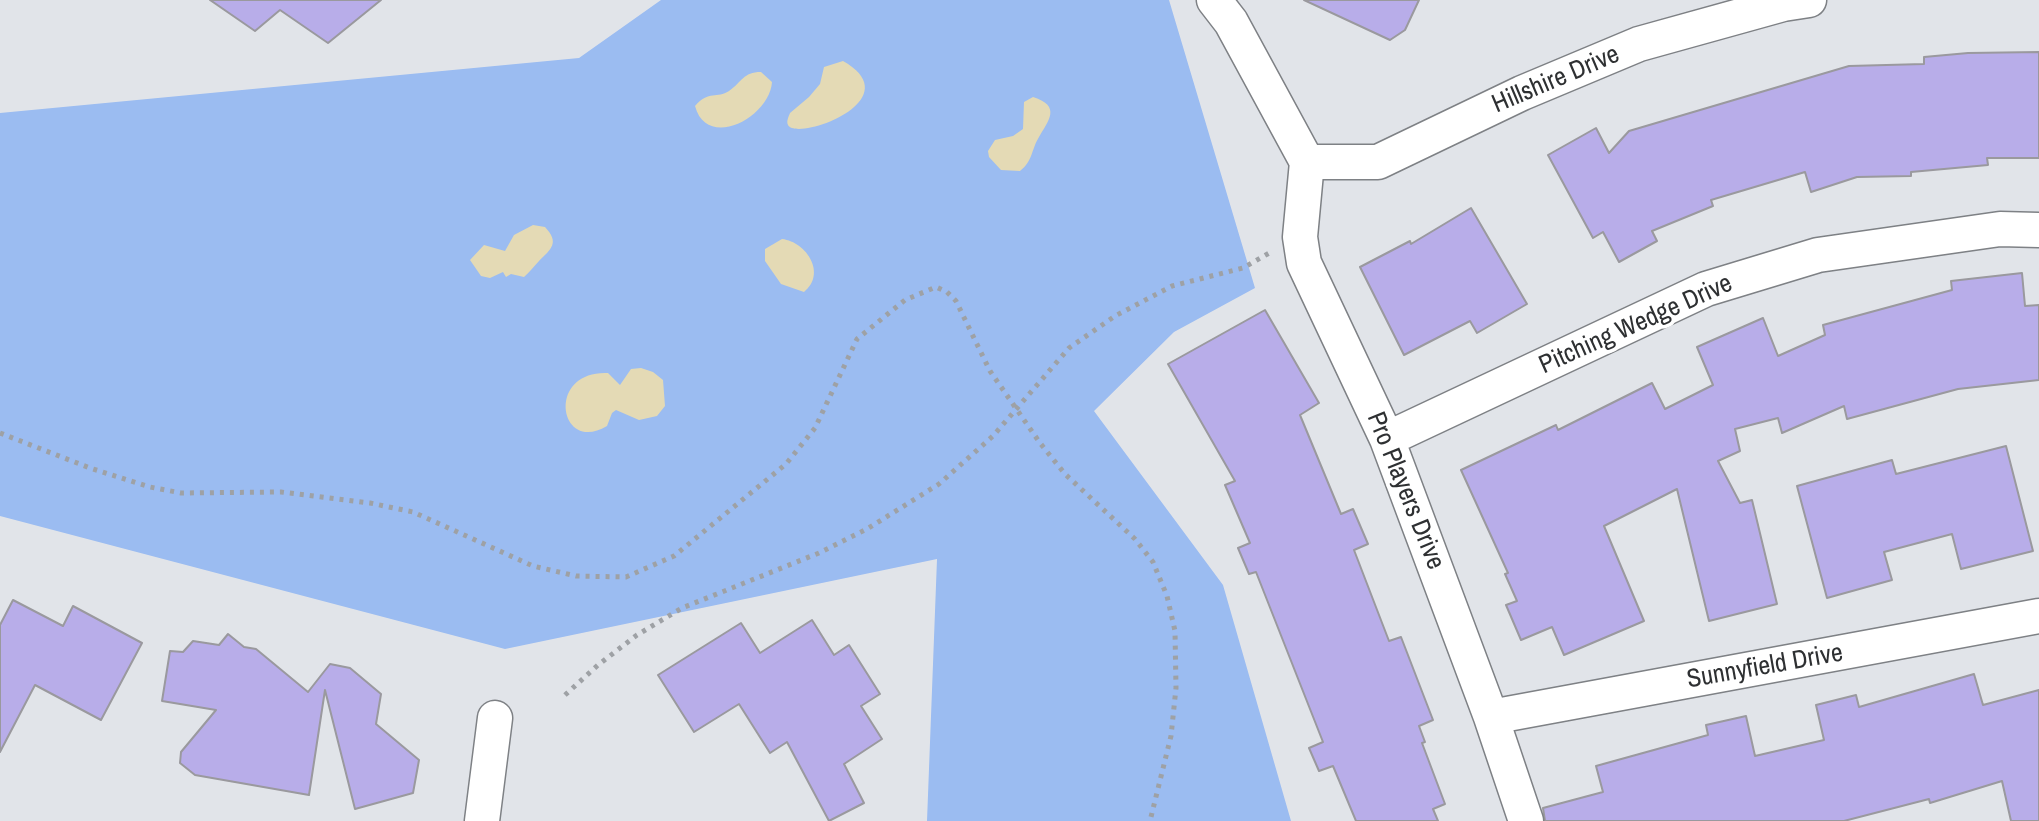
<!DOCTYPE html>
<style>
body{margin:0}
canvas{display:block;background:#e1e4e9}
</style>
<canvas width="2039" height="821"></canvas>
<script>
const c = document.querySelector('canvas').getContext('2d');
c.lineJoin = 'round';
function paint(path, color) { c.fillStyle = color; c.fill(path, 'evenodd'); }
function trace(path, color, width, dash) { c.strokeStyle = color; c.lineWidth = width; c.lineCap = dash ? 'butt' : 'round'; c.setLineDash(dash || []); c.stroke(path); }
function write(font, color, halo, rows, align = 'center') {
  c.font = font + ' "Archivo Narrow",sans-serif'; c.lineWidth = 7; c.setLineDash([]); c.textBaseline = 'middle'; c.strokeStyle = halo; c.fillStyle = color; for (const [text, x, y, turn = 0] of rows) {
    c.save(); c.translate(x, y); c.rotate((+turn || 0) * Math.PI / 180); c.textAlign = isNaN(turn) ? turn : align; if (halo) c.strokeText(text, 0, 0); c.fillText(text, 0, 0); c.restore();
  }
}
const green = new Path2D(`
 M 661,0 L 1169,0 L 1255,288 L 1174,332 L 1094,411 L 1223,585 L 1291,821 L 927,821 L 937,559 L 505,649 L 0,516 L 0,113 L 579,58 Z`);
const sand = new Path2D(`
 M 843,61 C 912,100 797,142 788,125 C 786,121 789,116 790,113 L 809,97 L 820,84 L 824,67 Z
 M 761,72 L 772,82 C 770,117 707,151 695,106 C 709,90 717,99 729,91 C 742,82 743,72 761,72 Z
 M 1033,97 C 1062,106 1048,121 1039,137 C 1031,150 1033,161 1020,171 L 1001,170 L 989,157 L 988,151 L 995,140 L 1013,136 L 1023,129 L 1024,102 Z
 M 533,225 L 545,227 C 560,243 551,249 539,261 C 534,266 530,272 524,277 L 511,274 L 506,277 L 503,272 L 490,278 L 481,276 L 470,260 L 484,245 L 505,251 L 514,235 Z
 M 782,239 C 807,242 827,274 804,292 L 781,284 L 765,261 L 765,249 Z
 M 641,368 L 653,372 L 663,380 L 665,406 L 657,416 L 639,420 L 616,410 L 612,413 L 607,426 C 559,455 545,370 608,373 L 620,385 L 631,369 Z`);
const building = new Path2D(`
 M 210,0 L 381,0 L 328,43 L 280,10 L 255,31 Z
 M 1304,0 L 1419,0 L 1405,30 L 1390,40 Z
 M 2039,52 L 2039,158 L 1987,158 L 1988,165 L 1911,172 L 1911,176 L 1857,177 L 1811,192 L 1805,172 L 1711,200 L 1713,206 L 1652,231 L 1657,241 L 1619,262 L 1603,232 L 1593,238 L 1548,155 L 1596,128 L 1609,153 L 1629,131 L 1849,66 L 1924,64 L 1924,57 L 1968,53 Z
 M 1471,208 L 1527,304 L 1477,333 L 1470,321 L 1404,355 L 1360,267 L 1410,241 L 1411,244 Z
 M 2022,273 L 2025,306 L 2039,305 L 2039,380 L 1958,389 L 1847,419 L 1844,406 L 1782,433 L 1778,418 L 1735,429 L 1740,451 L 1718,461 L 1740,503 L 1752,500 L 1777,604 L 1709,621 L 1677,489 L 1604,526 L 1644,621 L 1564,655 L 1552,627 L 1521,640 L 1506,605 L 1517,601 L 1505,574 L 1508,573 L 1461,470 L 1556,425 L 1558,430 L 1652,383 L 1665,409 L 1713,385 L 1697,347 L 1763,318 L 1778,356 L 1825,335 L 1823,325 L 1952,290 L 1951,281 Z
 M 1265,310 L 1319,403 L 1300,415 L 1341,514 L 1353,509 L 1368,544 L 1354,550 L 1389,641 L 1401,637 L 1433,720 L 1419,726 L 1425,742 L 1422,743 L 1445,804 L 1433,809 L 1438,821 L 1356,821 L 1333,766 L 1319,771 L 1309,748 L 1323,742 L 1256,572 L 1249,574 L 1238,548 L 1250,543 L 1225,485 L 1235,481 L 1168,364 Z
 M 2006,446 L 2033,551 L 1961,569 L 1952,534 L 1884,552 L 1892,580 L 1827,598 L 1797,486 L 1892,460 L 1896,474 Z
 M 13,600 L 63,626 L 73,606 L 142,643 L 101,720 L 35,685 L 0,752 L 0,625 Z
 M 812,620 L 834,655 L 849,645 L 880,694 L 861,706 L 882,739 L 844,764 L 864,803 L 829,821 L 787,742 L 770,753 L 739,704 L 694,732 L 658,675 L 741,623 L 760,653 Z
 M 228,634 L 244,647 L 256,649 L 308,692 L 330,664 L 350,668 L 381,694 L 376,724 L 419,760 L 413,793 L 355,809 L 325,690 L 309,795 L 195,775 L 180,763 L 181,752 L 216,710 L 162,701 L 170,651 L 183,652 L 193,641 L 219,645 Z
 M 1974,674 L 1983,705 L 2039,690 L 2039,821 L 2011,821 L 2002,781 L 1930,803 L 1929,799 L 1844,821 L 1545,821 L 1543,808 L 1603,792 L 1596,766 L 1708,735 L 1706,725 L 1746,716 L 1755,756 L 1824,740 L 1816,705 L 1856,695 L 1859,707 Z`);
const path = new Path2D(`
 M 0,433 L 90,468 L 150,487 L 181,493 L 281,492 L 370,503 L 413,512 L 533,566 L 576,576 L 626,577 L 674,556 L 786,464 L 815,428 L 857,339 L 905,300 L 936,287 L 947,292 L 956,301 L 990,371 L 1040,443 L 1065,474 L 1135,539 L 1153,562 L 1167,596 L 1175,631 L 1176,688 L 1171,736 L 1150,821
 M 565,695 L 598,665 L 637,635 L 682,608 L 819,553 L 867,529 L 939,484 L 993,436 L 1069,348 L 1115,316 L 1172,286 L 1243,268 L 1271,252`);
const minor = new Path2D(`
 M 1214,0 L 1231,22 L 1307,162
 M 1307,162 L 1300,237 L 1304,263 L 1387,439 L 1491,717 L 1526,821
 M 1307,162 L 1378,162 L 1522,93 L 1639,44 L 1783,4 L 1809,0
 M 1387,439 L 1706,289 L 1818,255 L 2000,229 L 2039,230
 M 1491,717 L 2039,616
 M 482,821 L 495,718`);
const streetNames = [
 ["Hillshire Drive",1556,80,-23],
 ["Pitching Wedge Drive",1636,325,-24],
 ["Pro Players Drive",1405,491,68],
 ["Sunnyfield Drive",1765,667,-10]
];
paint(green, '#9bbcf1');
paint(sand, '#e4dab5');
paint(building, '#b8ade9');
trace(building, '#9a999e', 2);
trace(minor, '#7e8185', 37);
trace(path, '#9ea1a5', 5, [4, 6]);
trace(minor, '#fff', 34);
write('26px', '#2e3032', '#fff', streetNames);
</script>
